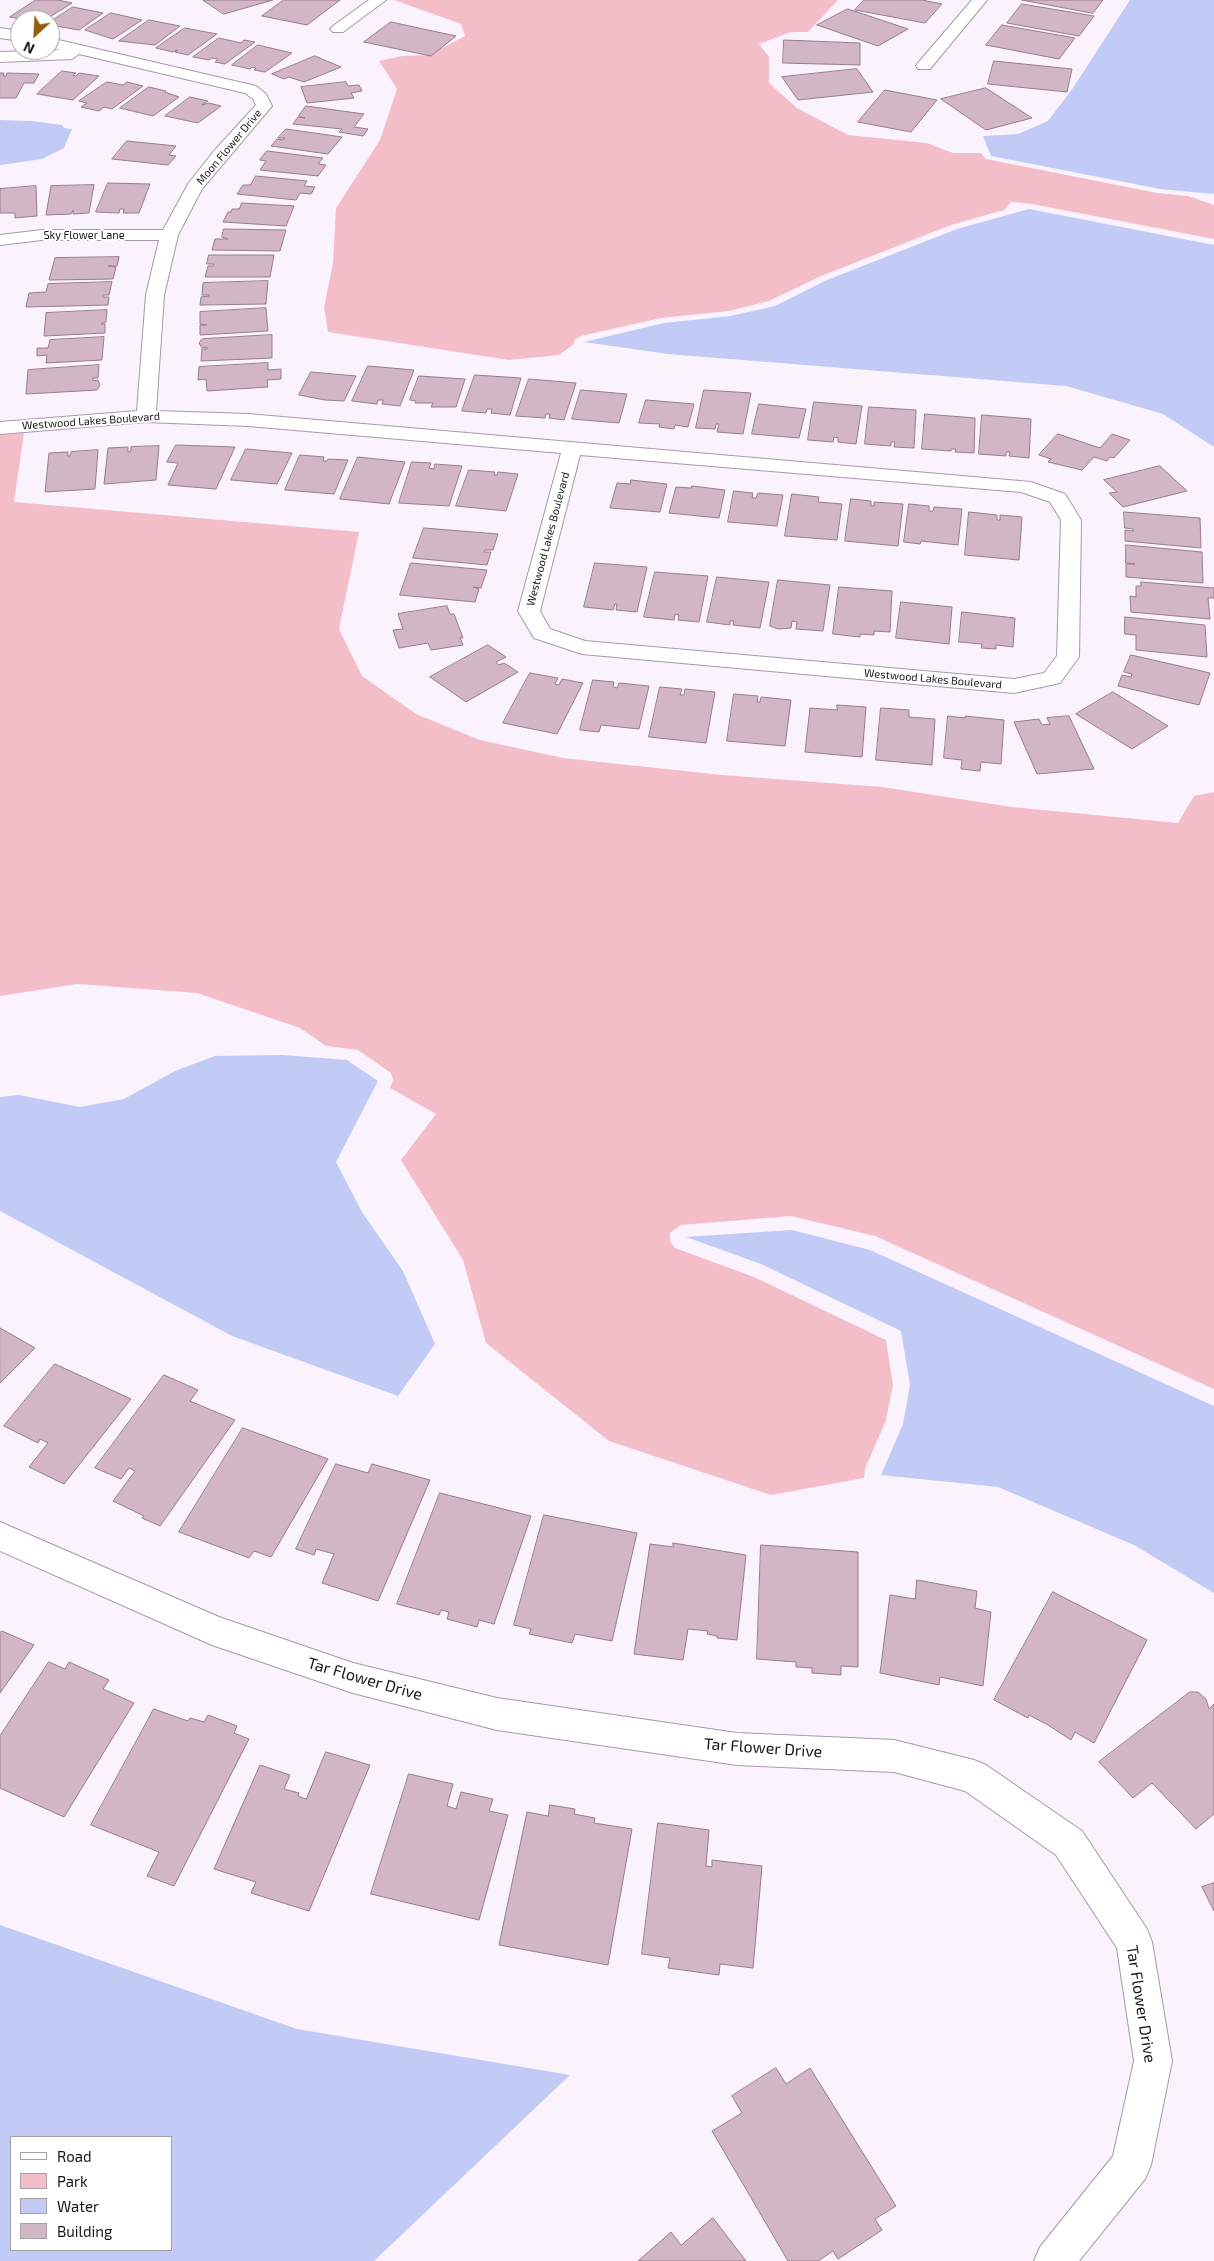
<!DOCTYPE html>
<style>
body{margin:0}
#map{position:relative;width:1214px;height:2261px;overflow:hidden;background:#faf2fc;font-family:"Exo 2",sans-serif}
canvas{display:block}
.legend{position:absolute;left:10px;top:2136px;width:162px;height:115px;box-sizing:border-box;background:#fff;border:1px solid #a3a1a4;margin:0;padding:6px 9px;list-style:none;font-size:15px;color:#1a131b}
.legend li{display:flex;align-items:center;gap:10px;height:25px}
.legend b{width:25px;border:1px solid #a3a1a4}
.north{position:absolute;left:10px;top:10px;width:50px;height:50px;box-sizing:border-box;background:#fff;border:1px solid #a3a1a4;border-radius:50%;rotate:205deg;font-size:14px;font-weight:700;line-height:20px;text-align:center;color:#1a131b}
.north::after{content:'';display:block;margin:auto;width:18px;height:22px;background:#8f600b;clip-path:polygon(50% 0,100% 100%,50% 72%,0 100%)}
</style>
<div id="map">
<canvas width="1214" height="2261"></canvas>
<ul class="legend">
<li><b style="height:6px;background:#fff"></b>Road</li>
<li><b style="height:14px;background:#f4bec9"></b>Park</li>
<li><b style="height:14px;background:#c1cbf6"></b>Water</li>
<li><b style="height:14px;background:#d2b6c6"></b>Building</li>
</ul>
<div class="north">N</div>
</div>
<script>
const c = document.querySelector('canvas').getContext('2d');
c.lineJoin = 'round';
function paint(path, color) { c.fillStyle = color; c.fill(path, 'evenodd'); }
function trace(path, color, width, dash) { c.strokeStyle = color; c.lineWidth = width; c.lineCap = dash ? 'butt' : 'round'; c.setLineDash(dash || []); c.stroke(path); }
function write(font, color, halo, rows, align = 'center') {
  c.font = font + ' "Exo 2",sans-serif'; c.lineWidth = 4; c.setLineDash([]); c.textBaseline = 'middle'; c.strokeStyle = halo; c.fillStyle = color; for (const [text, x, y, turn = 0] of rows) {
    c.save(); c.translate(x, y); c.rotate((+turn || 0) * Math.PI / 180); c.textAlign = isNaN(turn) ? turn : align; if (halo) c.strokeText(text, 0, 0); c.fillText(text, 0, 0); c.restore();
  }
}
const green = new Path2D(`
 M 394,0 L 838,0 L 808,32 L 791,32 L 759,44 L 769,57 L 769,83 L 797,108 L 848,135 L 927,143 L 953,153 L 981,153 L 986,159 L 1157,193 L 1188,196 L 1214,205 L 1214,239 L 1032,204 L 1011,202 L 1004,210 L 951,225 L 821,276 L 769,301 L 729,311 L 661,318 L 581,336 L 574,340 L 574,344 L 559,355 L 509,360 L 328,332 L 324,307 L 333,264 L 336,208 L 380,140 L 397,89 L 379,61 L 402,56 L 429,55 L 465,36 L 461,24 Z
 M 24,433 L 14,502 L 359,532 L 339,629 L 362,676 L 416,714 L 480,740 L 563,758 L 722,775 L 882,787 L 1012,807 L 1178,823 L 1194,796 L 1214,792 L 1214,1389 L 875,1236 L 791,1216 L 681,1225 L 670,1233 L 670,1241 L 675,1248 L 754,1277 L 886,1340 L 893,1385 L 886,1420 L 865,1469 L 864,1478 L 771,1495 L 609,1441 L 486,1343 L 463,1260 L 401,1160 L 436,1114 L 390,1088 L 393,1080 L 391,1073 L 358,1050 L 326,1046 L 300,1028 L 197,993 L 77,984 L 0,996 L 0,435 Z`);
const water = new Path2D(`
 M 1130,0 L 1214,0 L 1214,194 L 1160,189 L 991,156 L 983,136 L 1018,134 L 1048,121 L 1073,88 Z
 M 0,120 L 31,121 L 62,125 L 64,128 L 72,129 L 64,148 L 42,159 L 0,165 Z
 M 1029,209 L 1214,245 L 1214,447 L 1163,414 L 1066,386 L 668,354 L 584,342 L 664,323 L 731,316 L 775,306 L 827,280 L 957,229 Z
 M 283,1055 L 347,1060 L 378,1081 L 336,1162 L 362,1212 L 403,1271 L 435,1344 L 398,1396 L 232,1336 L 0,1211 L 0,1097 L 19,1095 L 80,1107 L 124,1099 L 175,1071 L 215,1056 Z
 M 792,1230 L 870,1250 L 1214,1406 L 1214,1593 L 1134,1545 L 998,1487 L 881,1475 L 903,1424 L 910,1385 L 901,1331 L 761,1264 L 686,1237 Z
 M 0,1925 L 297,2029 L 570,2075 L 374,2261 L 0,2261 ZM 11,2137 L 171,2137 L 171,2250 L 11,2250 Z`);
const building = new Path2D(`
 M 36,0 L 58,0 L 72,3 L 45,20 L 30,20 L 32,18 L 29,18 L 26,20 L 10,17 Z
 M 203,0 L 273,0 L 224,14 Z
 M 284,0 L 340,0 L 307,25 L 262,16 Z
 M 864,0 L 922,0 L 942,4 L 925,23 L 855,10 Z
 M 1022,0 L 1103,0 L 1093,13 Z
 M 1022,4 L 1094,16 L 1079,36 L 1007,23 Z
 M 73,7 L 103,13 L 79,30 L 50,25 L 50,22 Z
 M 848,9 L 908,29 L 878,46 L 817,25 Z
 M 111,13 L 142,20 L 113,39 L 85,30 Z
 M 149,20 L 180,26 L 155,45 L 119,41 Z
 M 391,22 L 456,36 L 431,56 L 364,42 Z
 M 1002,25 L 1075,38 L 1059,59 L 986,45 Z
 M 185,28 L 217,34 L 188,55 L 175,52 L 178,50 L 173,52 L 156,48 Z
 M 219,38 L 241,43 L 244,40 L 255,42 L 225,64 L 215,62 L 218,59 L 212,58 L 209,60 L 193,57 Z
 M 784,40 L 860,43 L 860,65 L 783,63 Z
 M 258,45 L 292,53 L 265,72 L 254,70 L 256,68 L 252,67 L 250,69 L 232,65 Z
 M 315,56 L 341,67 L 304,82 L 289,77 L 284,79 L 272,74 Z
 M 994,61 L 1072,69 L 1067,92 L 988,84 Z
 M 857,69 L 873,92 L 798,100 L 782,77 Z
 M 62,71 L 76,73 L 73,75 L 76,76 L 79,73 L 99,76 L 73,100 L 37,94 Z
 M 0,73 L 4,73 L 3,76 L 6,76 L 7,73 L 39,74 L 34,83 L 24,83 L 16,98 L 0,98 Z
 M 107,82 L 123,85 L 127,82 L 143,86 L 112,109 L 104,107 L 99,111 L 81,107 L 87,103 L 79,101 Z
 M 346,82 L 348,86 L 359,85 L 362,91 L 351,93 L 354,98 L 307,103 L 301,87 Z
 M 149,87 L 166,91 L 165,92 L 179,97 L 153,116 L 120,108 Z
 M 986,88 L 1032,118 L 986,130 L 941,99 Z
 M 885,90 L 937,100 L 911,132 L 858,122 Z
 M 190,97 L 208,101 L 202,105 L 209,103 L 221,106 L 198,123 L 165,116 Z
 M 306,106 L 364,114 L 354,127 L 368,129 L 363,136 L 339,132 L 342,129 L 293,124 L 298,117 L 305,118 L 299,116 Z
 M 286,129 L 342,137 L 328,154 L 271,146 L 277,139 L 283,140 L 285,138 L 278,138 Z
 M 127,141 L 176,146 L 169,155 L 176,156 L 168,165 L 112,159 Z
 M 267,151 L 323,158 L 318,164 L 326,165 L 318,176 L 260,170 L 266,161 L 260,160 Z
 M 256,176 L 307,181 L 304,186 L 315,187 L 311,194 L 300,193 L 296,200 L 237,194 L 243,185 L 250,185 Z
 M 108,183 L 150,184 L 139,213 L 123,213 L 124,209 L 120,209 L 119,213 L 96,212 Z
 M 94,185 L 89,213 L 73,214 L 73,210 L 71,214 L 46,215 L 51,186 Z
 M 36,186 L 37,216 L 15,218 L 15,213 L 0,213 L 0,189 Z
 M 242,203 L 294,206 L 286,226 L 223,222 L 228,212 L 231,212 L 232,209 L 239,209 Z
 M 224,229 L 286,230 L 280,251 L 212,250 L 215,239 L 228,239 L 222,237 Z
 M 209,255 L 274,255 L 270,277 L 205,277 L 208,266 L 213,266 L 214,264 L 207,264 Z
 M 119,257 L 117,266 L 108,266 L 116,267 L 113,279 L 49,280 L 55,258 Z
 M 268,281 L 266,304 L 200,305 L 201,297 L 209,296 L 209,295 L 202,295 L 203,283 Z
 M 112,282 L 109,295 L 103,295 L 103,297 L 109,297 L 108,305 L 26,307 L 29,293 L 46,292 L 48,284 Z
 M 266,308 L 268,331 L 200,335 L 200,325 L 207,325 L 200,324 L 200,312 Z
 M 107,310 L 106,322 L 101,324 L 105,324 L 105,333 L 44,336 L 46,313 Z
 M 272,335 L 272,358 L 201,361 L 202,349 L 207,349 L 207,347 L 202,348 L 199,343 L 202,339 Z
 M 104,337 L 102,360 L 46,363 L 47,355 L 37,356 L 37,348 L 48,348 L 50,340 Z
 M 268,363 L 268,370 L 281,369 L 281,379 L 267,380 L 268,387 L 207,391 L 206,379 L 198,380 L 199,367 Z
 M 99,365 L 98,378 L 93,378 L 93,381 L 98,380 L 100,385 L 97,390 L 26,394 L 28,370 Z
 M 368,366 L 414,370 L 400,406 L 382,404 L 383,400 L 378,400 L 377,404 L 352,401 Z
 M 311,372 L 356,376 L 344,401 L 325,400 L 299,395 Z
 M 475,375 L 521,378 L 510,415 L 491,413 L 492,409 L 487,409 L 486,413 L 462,411 Z
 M 419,376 L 465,379 L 456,407 L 431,407 L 433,403 L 415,403 L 416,401 L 410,400 Z
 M 529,379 L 576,383 L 564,420 L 549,418 L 550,414 L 546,414 L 545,418 L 516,416 Z
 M 581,390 L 627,394 L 619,423 L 572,419 Z
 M 704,390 L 751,393 L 743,434 L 717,432 L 719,424 L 716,424 L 715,429 L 696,428 Z
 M 646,400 L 694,404 L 688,427 L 675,425 L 674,429 L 659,427 L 660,424 L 639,423 Z
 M 814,402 L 862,406 L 856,444 L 838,442 L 838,438 L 834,437 L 833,442 L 808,440 Z
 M 759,404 L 806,409 L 799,438 L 752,434 Z
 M 869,407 L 916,410 L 914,448 L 894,447 L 895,442 L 891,442 L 891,446 L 865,444 Z
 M 925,414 L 975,418 L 974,453 L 955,452 L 956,449 L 951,449 L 951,451 L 922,449 Z
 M 982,415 L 1031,419 L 1029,458 L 1009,456 L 1010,452 L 1006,452 L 1006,456 L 979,454 Z
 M 1058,434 L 1100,448 L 1112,434 L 1130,440 L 1114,458 L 1110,457 L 1107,461 L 1094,457 L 1082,470 L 1048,462 L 1051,459 L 1039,455 Z
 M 176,445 L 235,447 L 216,489 L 168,485 L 178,463 L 167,462 Z
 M 159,446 L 156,480 L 104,484 L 108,448 L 128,447 L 128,452 L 131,451 L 131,447 Z
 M 246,449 L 292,453 L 277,484 L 231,480 Z
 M 98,450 L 95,489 L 45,492 L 49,453 L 68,452 L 68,456 L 70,456 L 71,452 Z
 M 300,455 L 324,457 L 323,461 L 327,461 L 328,459 L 348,460 L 334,494 L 285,490 Z
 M 358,457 L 405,462 L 389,504 L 340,499 Z
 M 412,462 L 431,463 L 429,468 L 434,469 L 435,464 L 462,466 L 449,506 L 399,503 Z
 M 1160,466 L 1187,491 L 1123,507 L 1109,493 L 1117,492 L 1104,480 Z
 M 469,470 L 495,472 L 494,475 L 497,475 L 498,472 L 518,474 L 506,511 L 456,506 Z
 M 631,480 L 667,484 L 660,512 L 610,508 L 617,483 L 630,484 Z
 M 692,486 L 725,490 L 719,518 L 669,513 L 676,487 L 691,488 Z
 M 734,491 L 753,493 L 752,498 L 756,498 L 758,493 L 783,495 L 777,526 L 728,522 Z
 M 792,494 L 819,497 L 818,502 L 842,504 L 837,540 L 785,536 Z
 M 851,499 L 871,501 L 871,506 L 874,506 L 874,502 L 903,504 L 898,546 L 845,541 Z
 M 909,504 L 929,506 L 929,511 L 933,511 L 934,507 L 962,509 L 958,545 L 921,541 L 920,544 L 904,542 Z
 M 969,512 L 997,515 L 997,520 L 1000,520 L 1000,515 L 1022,517 L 1019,560 L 965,555 Z
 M 1124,512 L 1200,518 L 1201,548 L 1125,541 L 1125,530 L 1133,531 L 1133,529 L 1125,528 Z
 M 424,528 L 498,534 L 493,550 L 485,550 L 484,552 L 491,552 L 487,565 L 413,558 Z
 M 1126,545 L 1202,552 L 1203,583 L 1126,577 L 1126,564 L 1135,564 L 1126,563 Z
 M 411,563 L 487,570 L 481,588 L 473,587 L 479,589 L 475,602 L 400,595 Z
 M 595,563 L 647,567 L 637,612 L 616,610 L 617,604 L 615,604 L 613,610 L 584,607 Z
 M 655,572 L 708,576 L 699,622 L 678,620 L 679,615 L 675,614 L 674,620 L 644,617 Z
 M 717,577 L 769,582 L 760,628 L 733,625 L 734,621 L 730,621 L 730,625 L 707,622 Z
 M 778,580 L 830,585 L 823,631 L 796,629 L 797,622 L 792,621 L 791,628 L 778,629 L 770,626 Z
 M 1141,582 L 1214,588 L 1214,598 L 1208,598 L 1210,619 L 1131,612 L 1130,596 L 1136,597 L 1136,586 L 1141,586 Z
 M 839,587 L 892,591 L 890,632 L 874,631 L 874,635 L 860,634 L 860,637 L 833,634 Z
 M 901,602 L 952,607 L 949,644 L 896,638 Z
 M 447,606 L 450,614 L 454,614 L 463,638 L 460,638 L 463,645 L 431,650 L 428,643 L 399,648 L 393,630 L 403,629 L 398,614 Z
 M 962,612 L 1015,618 L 1013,647 L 996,645 L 996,649 L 981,648 L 982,644 L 959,642 Z
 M 1125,617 L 1205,625 L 1207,657 L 1136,650 L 1136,635 L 1125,634 Z
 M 488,645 L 506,657 L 496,662 L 499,665 L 504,663 L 518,672 L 466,702 L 430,677 Z
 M 1131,655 L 1210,673 L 1199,705 L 1118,686 L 1122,675 L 1131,677 L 1132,674 L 1124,672 Z
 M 530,673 L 558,678 L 555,684 L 559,685 L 562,679 L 583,683 L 557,734 L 503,723 Z
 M 593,680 L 614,682 L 613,687 L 617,688 L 619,683 L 649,686 L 639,729 L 601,725 L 599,732 L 580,730 Z
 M 660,687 L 682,689 L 680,695 L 684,695 L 685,689 L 715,692 L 706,743 L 649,737 Z
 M 1113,692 L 1168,726 L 1132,749 L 1076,714 Z
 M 734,694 L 758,696 L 757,702 L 760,702 L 761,697 L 791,700 L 785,746 L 727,741 Z
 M 837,705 L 866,707 L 862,757 L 805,752 L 810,708 L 837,710 Z
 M 881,708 L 909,710 L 909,717 L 935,719 L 932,765 L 876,760 Z
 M 948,716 L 965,718 L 965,716 L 1004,720 L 1001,764 L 981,762 L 980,771 L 961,769 L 962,760 L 944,758 Z
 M 1069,716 L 1094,769 L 1037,774 L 1014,722 L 1039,719 L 1042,725 L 1050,724 L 1047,718 Z
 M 0,1328 L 35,1348 L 0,1383 Z
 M 55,1364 L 131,1399 L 64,1484 L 29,1467 L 48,1443 L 40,1439 L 38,1443 L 4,1426 Z
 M 164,1375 L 198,1390 L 190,1401 L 235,1420 L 160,1526 L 142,1518 L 144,1516 L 113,1501 L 135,1471 L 129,1468 L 121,1479 L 95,1468 Z
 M 243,1428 L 328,1459 L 271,1557 L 254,1551 L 249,1558 L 179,1532 Z
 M 336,1464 L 368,1473 L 372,1464 L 430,1480 L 378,1601 L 322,1583 L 334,1554 L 316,1549 L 314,1555 L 296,1549 Z
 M 440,1493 L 531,1516 L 494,1624 L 479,1620 L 477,1627 L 447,1619 L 449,1612 L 441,1610 L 439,1615 L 397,1604 Z
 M 544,1515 L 637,1533 L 612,1641 L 575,1634 L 572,1643 L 529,1634 L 531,1629 L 514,1625 Z
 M 673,1543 L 746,1555 L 737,1640 L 717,1638 L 717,1636 L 707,1634 L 708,1631 L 688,1629 L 683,1660 L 634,1654 L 650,1544 L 673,1547 Z
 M 761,1545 L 858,1552 L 858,1667 L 841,1666 L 841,1675 L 812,1673 L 812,1668 L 796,1667 L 796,1662 L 757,1659 Z
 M 917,1580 L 977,1591 L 975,1608 L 991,1612 L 983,1686 L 940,1677 L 939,1685 L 880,1673 L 890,1595 L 915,1599 Z
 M 1053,1592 L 1147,1640 L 1094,1743 L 1075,1732 L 1071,1740 L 1048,1725 L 1029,1715 L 1028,1718 L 994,1700 Z
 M 2,1631 L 34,1645 L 0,1693 L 0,1633 Z
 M 49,1662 L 65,1669 L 69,1662 L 109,1680 L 103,1689 L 134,1703 L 64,1817 L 0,1788 L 0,1736 Z
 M 1190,1692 L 1198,1692 L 1206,1699 L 1209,1709 L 1214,1704 L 1214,1814 L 1196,1829 L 1152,1783 L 1133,1798 L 1099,1762 Z
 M 154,1709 L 188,1721 L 190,1718 L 204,1722 L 208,1715 L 237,1726 L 234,1733 L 249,1739 L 174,1886 L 147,1876 L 159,1852 L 91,1825 Z
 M 326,1752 L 370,1765 L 309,1911 L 251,1893 L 256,1882 L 214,1869 L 260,1765 L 290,1775 L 284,1789 L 299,1793 L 298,1796 L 306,1799 Z
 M 409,1774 L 453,1784 L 447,1806 L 456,1809 L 461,1792 L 493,1799 L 489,1811 L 508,1815 L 479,1920 L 371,1894 Z
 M 550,1805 L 575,1809 L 574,1814 L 595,1818 L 594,1823 L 632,1829 L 608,1965 L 499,1945 L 527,1812 L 548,1816 Z
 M 658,1823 L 709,1830 L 706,1866 L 712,1867 L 712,1860 L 762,1866 L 753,1968 L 720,1964 L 719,1975 L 668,1968 L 670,1958 L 642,1954 Z
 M 1214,1883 L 1214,1911 L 1202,1887 Z
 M 776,2068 L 786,2084 L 810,2068 L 896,2206 L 875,2219 L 882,2230 L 838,2259 L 833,2251 L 818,2261 L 788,2261 L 712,2131 L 742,2113 L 732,2096 Z
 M 713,2218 L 746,2261 L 638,2261 L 671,2232 L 681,2245 Z`);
const minor = new Path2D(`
 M 369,0 L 386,0 L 343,32 L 333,32 L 330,29 L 333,26 Z
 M 972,0 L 987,0 L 930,69 L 918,69 L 916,66 L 918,63 Z
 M 0,28 L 20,31 L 20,41 L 0,38 Z
 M 50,38 L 256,86 L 266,94 L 272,106 L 202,189 L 178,235 L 164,295 L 156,411 L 248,414 L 1031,482 L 1065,494 L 1081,520 L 1079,657 L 1060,683 L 1014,693 L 582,654 L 534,638 L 518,611 L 561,453 L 248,426 L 146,422 L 0,434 L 0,422 L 137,411 L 146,295 L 159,240 L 42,240 L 0,245 L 0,235 L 42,230 L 163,230 L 188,184 L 214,151 L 256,105 L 253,99 L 245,93 L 79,54 L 72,59 L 0,62 L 0,52 L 60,50 L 50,48 ZM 580,455 L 1021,492 L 1050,502 L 1061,520 L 1057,656 L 1044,673 L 1014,679 L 585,641 L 550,629 L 540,611 Z
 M 0,1522 L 219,1617 L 353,1663 L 497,1698 L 737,1733 L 894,1740 L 974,1760 L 986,1765 L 1082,1831 L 1147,1929 L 1152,1942 L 1172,2061 L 1151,2165 L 1145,2179 L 1079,2261 L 1034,2261 L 1040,2247 L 1113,2156 L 1134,2061 L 1117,1948 L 1056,1855 L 965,1791 L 894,1772 L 737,1765 L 497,1730 L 353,1693 L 212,1645 L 0,1551 Z`);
const farStreetnames = [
 ["Moon Flower Drive",229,147,-50],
 ["Sky Flower Lane",84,235],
 ["Westwood Lakes Boulevard",91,421,-4],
 ["Westwood Lakes Boulevard",548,539,-75],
 ["Westwood Lakes Boulevard",933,679,5]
];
const nearStreetnames = [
 ["Tar Flower Drive",365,1679,16],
 ["Tar Flower Drive",763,1748,4],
 ["Tar Flower Drive",1141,2004,81]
];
paint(green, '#f4bec9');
paint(water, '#c1cbf6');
paint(building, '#d2b6c6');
trace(building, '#977d8c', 1);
trace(minor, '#a997ae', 2);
paint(minor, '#fff');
write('11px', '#1a131b', '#fff', farStreetnames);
write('16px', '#1a131b', '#fff', nearStreetnames);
</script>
